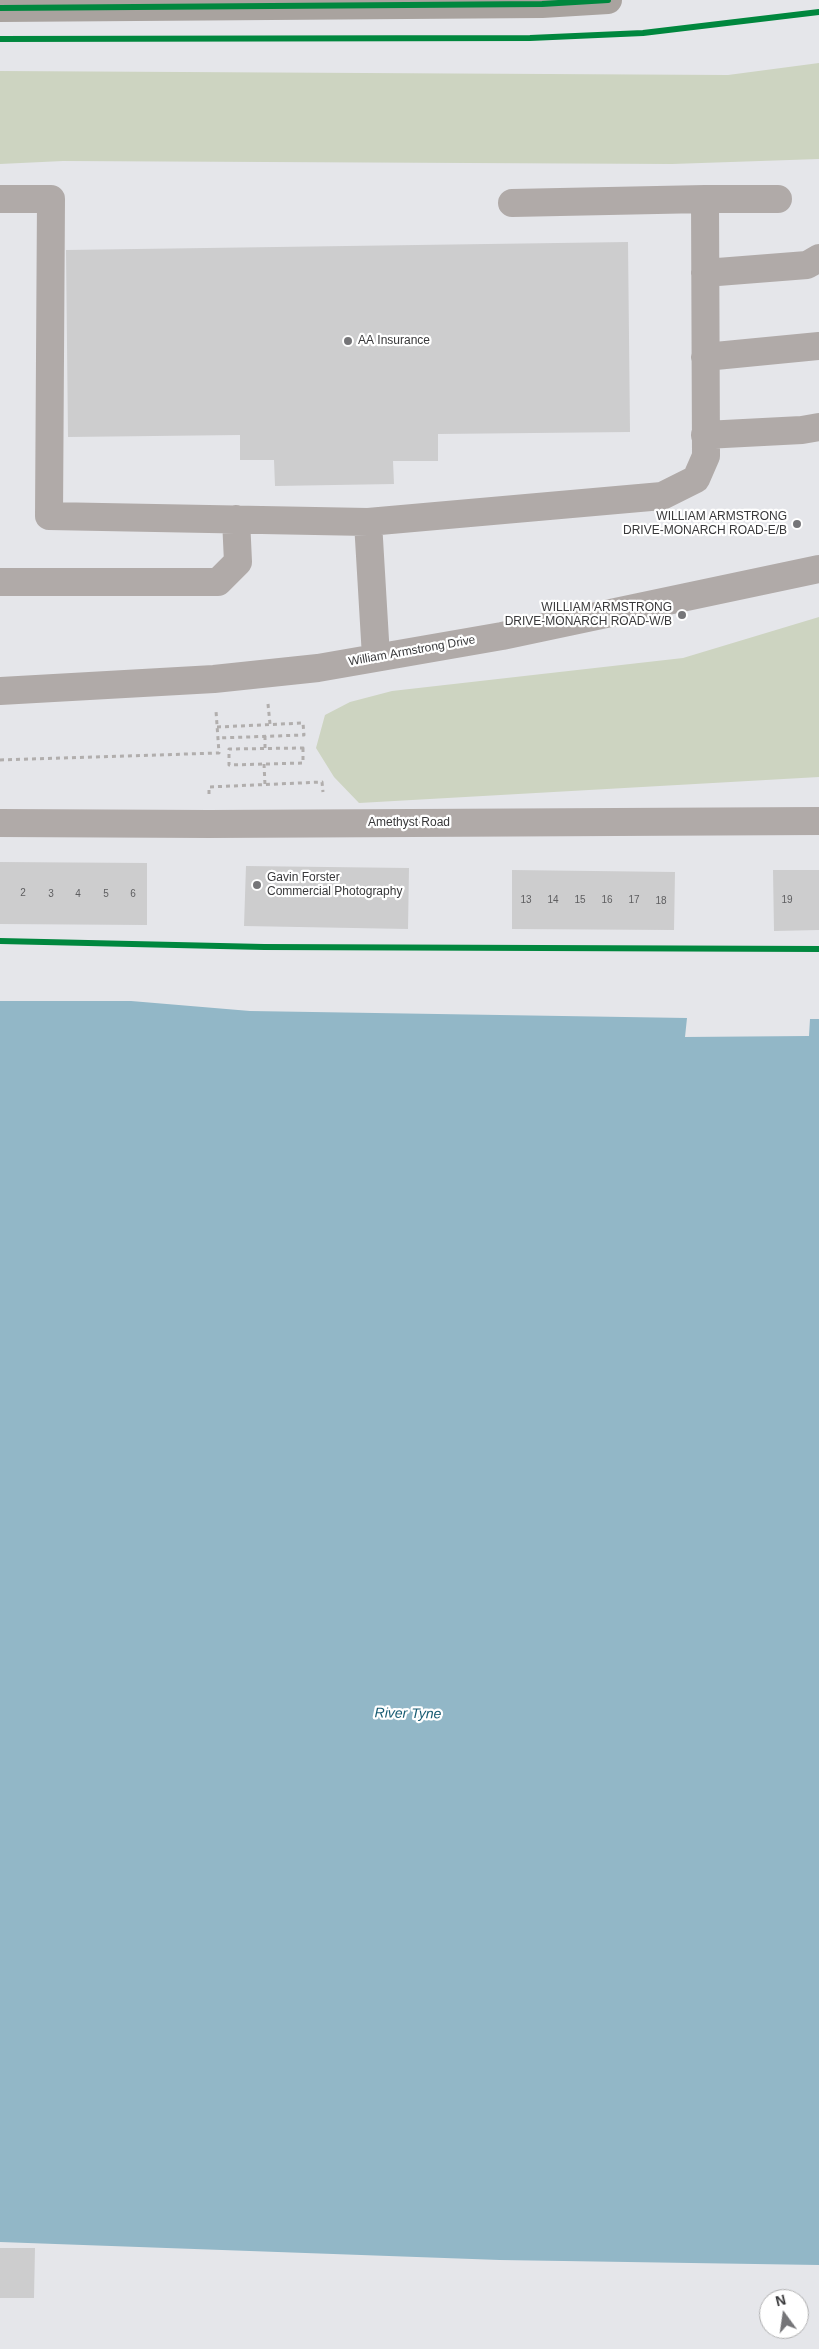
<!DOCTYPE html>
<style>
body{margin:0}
#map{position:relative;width:819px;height:2349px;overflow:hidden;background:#e5e6ea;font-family:Arial,sans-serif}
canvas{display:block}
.north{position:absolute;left:759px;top:2289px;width:50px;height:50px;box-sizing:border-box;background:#fff;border:1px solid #afafb0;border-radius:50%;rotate:346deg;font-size:14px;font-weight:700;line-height:20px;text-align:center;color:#38383a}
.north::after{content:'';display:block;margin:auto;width:18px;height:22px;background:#757578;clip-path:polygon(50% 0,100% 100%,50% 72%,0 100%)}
</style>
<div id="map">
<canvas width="819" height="2349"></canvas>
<div class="north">N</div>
</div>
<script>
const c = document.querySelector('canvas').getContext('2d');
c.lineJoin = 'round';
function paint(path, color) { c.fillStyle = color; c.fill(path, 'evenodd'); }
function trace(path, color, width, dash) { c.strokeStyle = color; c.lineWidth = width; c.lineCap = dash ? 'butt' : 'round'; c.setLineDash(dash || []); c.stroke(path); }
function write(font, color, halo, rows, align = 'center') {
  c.font = font + ' Arial,sans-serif'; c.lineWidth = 4.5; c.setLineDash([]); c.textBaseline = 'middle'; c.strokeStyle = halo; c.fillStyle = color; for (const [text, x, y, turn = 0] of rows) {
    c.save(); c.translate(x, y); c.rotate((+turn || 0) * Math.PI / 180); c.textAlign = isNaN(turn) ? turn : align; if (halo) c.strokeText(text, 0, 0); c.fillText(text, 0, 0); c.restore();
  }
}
const green = new Path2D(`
 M 819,63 L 819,159 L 672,164 L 63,161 L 0,164 L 0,71 L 728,75 Z
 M 819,617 L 819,777 L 359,803 L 334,777 L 316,748 L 325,715 L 350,702 L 392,691 L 683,658 Z`);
const water = new Path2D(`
 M 0,1001 L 131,1001 L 250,1011 L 687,1018 L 685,1037 L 809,1036 L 810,1019 L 819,1019 L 819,2265 L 500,2260 L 0,2242 Z`);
const building = new Path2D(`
 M 628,242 L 630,432 L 438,434 L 438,461 L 393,461 L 394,484 L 275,486 L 274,460 L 240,460 L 240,435 L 68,437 L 66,250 Z
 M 0,862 L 147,863 L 147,925 L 0,924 Z
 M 246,866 L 409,868 L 408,929 L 244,926 Z
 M 512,870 L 675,872 L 674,930 L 512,929 Z
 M 773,870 L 819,870 L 819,930 L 774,931 Z
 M 0,2248 L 35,2248 L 34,2298 L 0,2298 Z`);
const path = new Path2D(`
 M 268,704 L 270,724
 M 217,727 L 303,723 L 304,735 L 218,738
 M 265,736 L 265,749
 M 303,748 L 303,763 L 229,765 L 229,749 Z
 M 0,760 L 219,753 L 216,711
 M 264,764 L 265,785
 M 209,794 L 209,787 L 322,782 L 323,792`);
const minor = new Path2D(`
 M 0,199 L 51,199 L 49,516 L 368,522 L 662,496 L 696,479 L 706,456 L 705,199 L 512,203
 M 705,199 L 778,199
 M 705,273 L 807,265 L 819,258
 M 705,357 L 819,346
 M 705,435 L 802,430 L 819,427
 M 368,522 L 376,657
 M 0,582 L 218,582 L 238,562 L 236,519
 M 0,691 L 214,679 L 318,668 L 502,636 L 819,569
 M 0,823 L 209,824 L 819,821`);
const major = new Path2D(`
 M 0,8 L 542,4 L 608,0`);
const cycleway = new Path2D(`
 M 0,8 L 542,4 L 608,0
 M 0,39 L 530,38 L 643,33 L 819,12
 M 0,941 L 264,947 L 819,949`);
const markers = [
 [348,341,5,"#757578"],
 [797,524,5,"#757578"],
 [682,615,5,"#757578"],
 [257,885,5,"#757578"]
];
const numberNames = [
 ["2",23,893],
 ["3",51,894],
 ["4",78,894],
 ["5",106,894],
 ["6",133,894],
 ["13",526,900],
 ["14",553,900],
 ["15",580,900],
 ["16",607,900],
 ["17",634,900],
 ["19",787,900],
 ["18",661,901]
];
const poiNames = [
 ["AA Insurance",358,341],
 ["WILLIAM ARMSTRONG",787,517,"right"],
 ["DRIVE-MONARCH ROAD-E/B",787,531,"right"],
 ["WILLIAM ARMSTRONG",672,608,"right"],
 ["DRIVE-MONARCH ROAD-W/B",672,622,"right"],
 ["Gavin Forster",267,878],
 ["Commercial Photography",267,892]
];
const streetNames = [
 ["William Armstrong Drive",412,651,-10],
 ["Amethyst Road",409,823]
];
const waterNames = [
 ["River Tyne",408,1714,1]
];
paint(green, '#cdd4c1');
paint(water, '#92b7c7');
paint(building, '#cdcdce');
trace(path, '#b1aead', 3, [4, 4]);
trace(minor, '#b0aaa8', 28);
trace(major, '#a9a39f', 28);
trace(cycleway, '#00873e', 6);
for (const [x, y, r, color] of markers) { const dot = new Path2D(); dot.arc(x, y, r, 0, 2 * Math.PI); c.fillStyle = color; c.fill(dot); trace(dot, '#fff', 2); }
write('10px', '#5e5e60', null, numberNames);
write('12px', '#38383a', '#fff', poiNames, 'left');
write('12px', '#38383a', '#fff', streetNames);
write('italic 14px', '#185c73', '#fff', waterNames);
</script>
